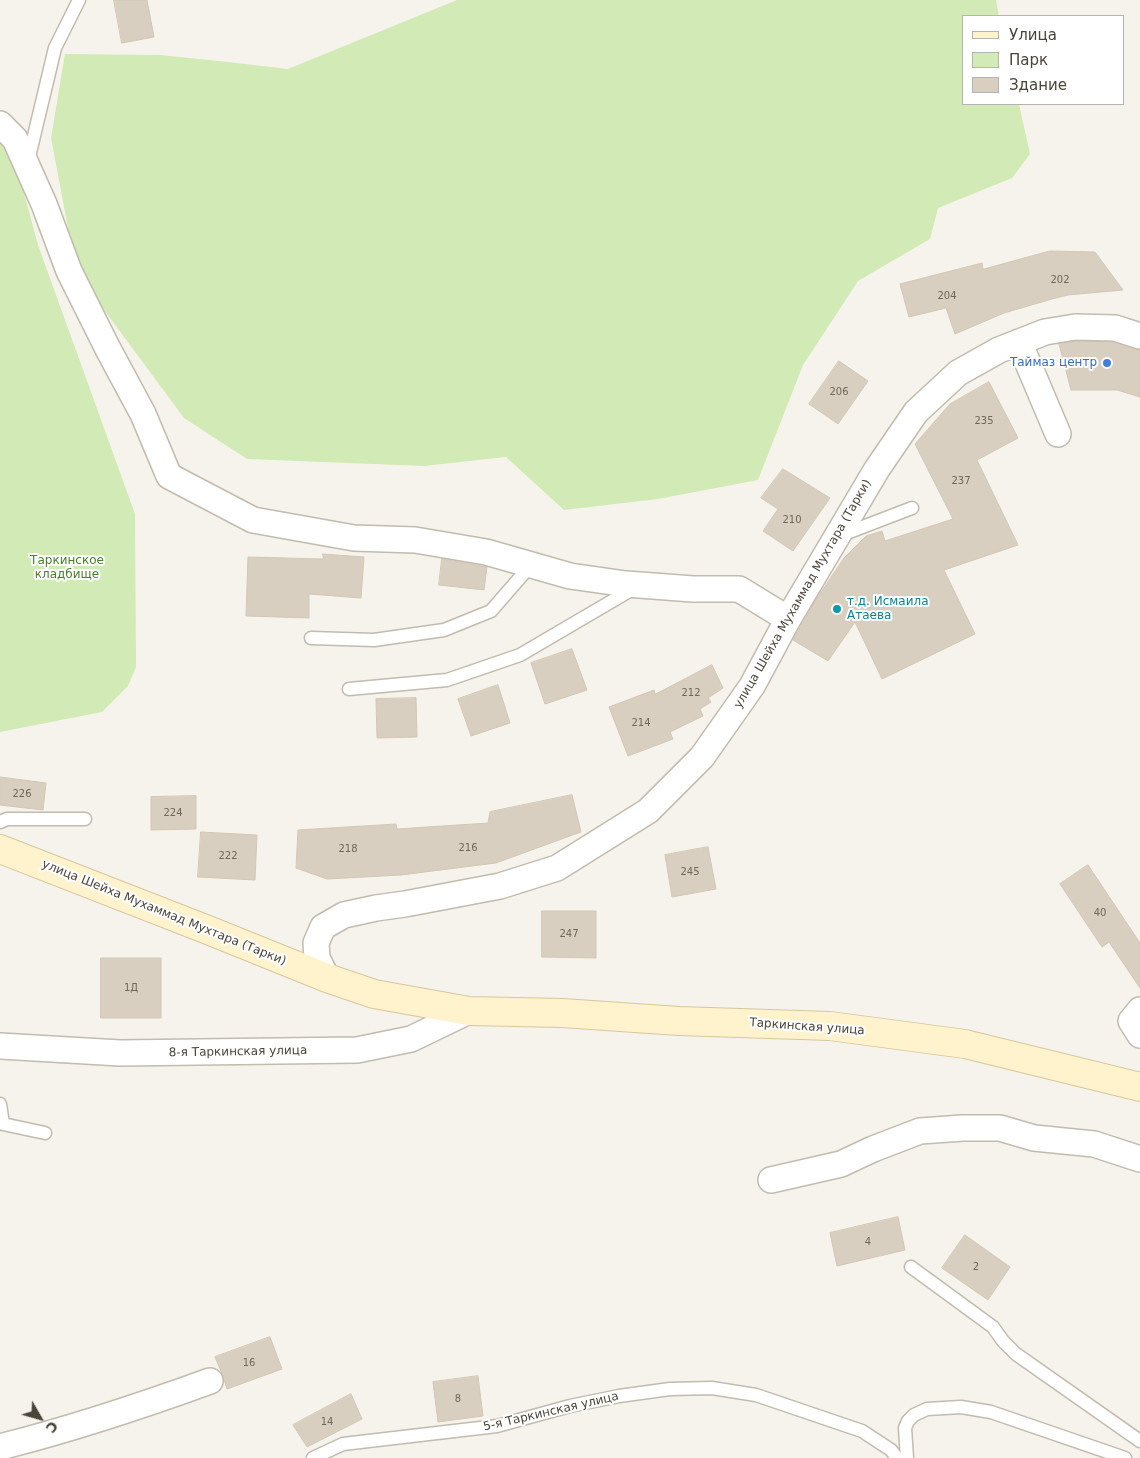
<!DOCTYPE html>
<meta charset="utf-8">
<style>
body{margin:0}
#map{position:relative;width:1140px;height:1458px;overflow:hidden;background:#f6f3ec;font-family:"DejaVu Sans",sans-serif}
canvas{display:block}
.legend{position:absolute;left:962px;top:15px;width:162px;height:90px;box-sizing:border-box;background:#fff;border:1px solid #b7b4b0;margin:0;padding:6px 9px;list-style:none;font-size:15px;color:#4b4439}
.legend li{display:flex;align-items:center;gap:10px;height:25px}
.legend b{width:25px;border:1px solid #b7b4b0}
.north{position:absolute;left:15px;top:1393px;width:50px;height:50px;-webkit-text-stroke:4px #fff;paint-order:stroke;rotate:128deg;font-size:14px;font-weight:700;line-height:20px;text-align:center;color:#4b4439}
.north::after{content:'';display:block;margin:auto;width:18px;height:22px;background:#4b4439;clip-path:polygon(50% 0,100% 100%,50% 72%,0 100%)}
</style>
<div id="map">
<canvas width="1140" height="1458"></canvas>
<ul class="legend">
<li><b style="height:6px;background:#fff3cd"></b>Улица</li>
<li><b style="height:14px;background:#d2eab5"></b>Парк</li>
<li><b style="height:14px;background:#d8cfc1"></b>Здание</li>
</ul>
<div class="north">С</div>
</div>
<script>
const c = document.querySelector('canvas').getContext('2d');
c.lineJoin = 'round';
function paint(path, color) { c.fillStyle = color; c.fill(path, 'evenodd'); }
function trace(path, color, width, dash) { c.strokeStyle = color; c.lineWidth = width; c.lineCap = dash ? 'butt' : 'round'; c.setLineDash(dash || []); c.stroke(path); }
function write(font, color, halo, rows, align = 'center') {
  c.font = font + ' "DejaVu Sans",sans-serif'; c.lineWidth = 4; c.setLineDash([]); c.textBaseline = 'middle'; c.strokeStyle = halo; c.fillStyle = color; for (const [text, x, y, turn = 0] of rows) {
    c.save(); c.translate(x, y); c.rotate((+turn || 0) * Math.PI / 180); c.textAlign = isNaN(turn) ? turn : align; if (halo) c.strokeText(text, 0, 0); c.fillText(text, 0, 0); c.restore();
  }
}
const green = new Path2D(`
 M 457,0 L 996,0 L 999,16 L 964,16 L 964,104 L 1019,104 L 1030,154 L 1012,178 L 938,208 L 930,239 L 858,281 L 803,365 L 758,480 L 658,499 L 564,510 L 506,457 L 424,466 L 247,459 L 184,418 L 93,295 L 72,249 L 51,138 L 65,54 L 160,55 L 228,62 L 288,69 Z
 M 0,133 L 11,145 L 38,245 L 135,514 L 136,667 L 128,686 L 102,712 L 0,732 Z`);
const building = new Path2D(`
 M 114,0 L 147,0 L 154,37 L 122,43 Z
 M 1050,251 L 1095,252 L 1123,290 L 1068,295 L 1052,299 L 1004,313 L 955,334 L 946,308 L 909,317 L 900,284 L 982,263 L 983,269 Z
 M 1076,341 L 1113,342 L 1140,350 L 1140,397 L 1117,390 L 1071,390 L 1059,344 Z
 M 839,361 L 868,381 L 838,424 L 809,404 Z
 M 989,382 L 1018,438 L 977,460 L 1018,545 L 944,570 L 975,634 L 882,679 L 855,622 L 828,661 L 793,640 L 815,601 L 844,558 L 866,536 L 882,531 L 885,541 L 953,519 L 915,444 L 950,404 Z
 M 783,469 L 830,498 L 793,551 L 763,531 L 778,509 L 761,498 Z
 M 323,554 L 364,557 L 361,598 L 309,594 L 309,618 L 246,616 L 248,557 L 323,559 Z
 M 442,559 L 487,567 L 484,590 L 439,585 Z
 M 572,649 L 587,690 L 545,704 L 531,663 Z
 M 712,665 L 723,688 L 708,698 L 711,702 L 700,709 L 703,716 L 670,732 L 673,739 L 628,756 L 609,707 L 654,690 L 655,694 Z
 M 498,685 L 510,723 L 471,736 L 458,699 Z
 M 416,698 L 417,737 L 377,738 L 376,699 Z
 M 0,777 L 46,783 L 43,810 L 0,805 Z
 M 572,795 L 581,832 L 496,863 L 401,875 L 327,879 L 296,868 L 298,830 L 396,824 L 397,829 L 488,823 L 490,812 Z
 M 196,796 L 196,829 L 151,830 L 151,797 Z
 M 201,832 L 257,835 L 255,880 L 198,877 Z
 M 708,847 L 716,889 L 672,897 L 665,855 Z
 M 1088,865 L 1140,943 L 1140,988 L 1109,942 L 1102,947 L 1060,884 Z
 M 542,911 L 596,911 L 596,958 L 542,957 Z
 M 101,958 L 161,958 L 161,1018 L 101,1018 Z
 M 898,1217 L 905,1250 L 837,1266 L 830,1233 Z
 M 965,1235 L 1010,1267 L 988,1300 L 942,1268 Z
 M 270,1337 L 282,1369 L 227,1389 L 223,1376 L 215,1357 Z
 M 478,1376 L 483,1416 L 438,1422 L 433,1382 Z
 M 351,1394 L 362,1419 L 307,1447 L 293,1425 Z`);
const lane = new Path2D(`
 M 28,161 L 55,48 L 79,0
 M 839,536 L 912,508
 M 311,638 L 374,640 L 444,630 L 491,611 L 531,565
 M 349,689 L 447,680 L 520,655 L 636,587
 M 0,822 L 7,819 L 85,819
 M 0,1104 L 3,1124 L 45,1133
 M 911,1267 L 993,1327 L 1003,1341 L 1016,1354 L 1140,1441
 M 313,1458 L 343,1444 L 497,1426 L 570,1406 L 619,1396 L 670,1389 L 712,1388 L 756,1395 L 862,1431 L 891,1450 L 897,1458
 M 907,1458 L 905,1428 L 908,1421 L 914,1415 L 927,1409 L 961,1407 L 991,1412 L 1125,1458`);
const street = new Path2D(`
 M 0,124 L 15,139 L 44,204 L 69,271 L 108,349 L 143,414 L 169,476 L 253,520 L 354,538 L 415,540 L 486,552 L 570,576 L 626,584 L 693,589 L 739,589 L 788,619
 M 1019,342 L 1058,434
 M 327,978 L 317,958 L 316,943 L 323,927 L 344,915 L 376,908 L 405,904 L 500,886 L 557,868 L 648,811 L 702,757 L 752,686 L 788,619 L 877,469 L 916,412 L 958,373 L 999,350 L 1045,332 L 1075,327 L 1115,328 L 1140,336
 M 1140,1010 L 1131,1021 L 1140,1035
 M 0,1046 L 120,1053 L 357,1050 L 411,1039 L 469,1011
 M 771,1180 L 841,1164 L 873,1149 L 920,1131 L 963,1128 L 1000,1128 L 1034,1138 L 1094,1144 L 1140,1159
 M 0,1447 C 72,1429 141,1406 210,1381`);
const secondary = new Path2D(`
 M 0,849 L 208,930 L 327,978 L 374,994 L 469,1011 L 562,1013 L 679,1021 L 830,1026 L 965,1044 L 1140,1087`);
const markers = [
 [1107,363,5,"#3f7fe0"],
 [837,609,5,"#0f9aa8"]
];
const numberNames = [
 ["202",1060,280],
 ["204",947,296],
 ["206",839,392],
 ["235",984,421],
 ["237",961,481],
 ["210",792,520],
 ["212",691,693],
 ["214",641,723],
 ["226",22,794],
 ["224",173,813],
 ["216",468,848],
 ["218",348,849],
 ["222",228,856],
 ["245",690,872],
 ["40",1100,913],
 ["247",569,934],
 ["1Д",131,988],
 ["4",868,1242],
 ["2",976,1267],
 ["16",249,1363],
 ["8",458,1399],
 ["14",327,1422]
];
const shopNames = [
 ["Таймаз центр",1097,363]
];
const parkNames = [
 ["Таркинское",67,561],
 ["кладбище",67,575]
];
const streetNames = [
 ["улица Шейха Мухаммад Мухтара (Тарки)",803,594,-60],
 ["улица Шейха Мухаммад Мухтара (Тарки)",164,913,22],
 ["Таркинская улица",807,1027,4],
 ["8-я Таркинская улица",238,1052,-1],
 ["5-я Таркинская улица",551,1412,-13]
];
const cultureNames = [
 ["т.д. Исмаила",847,602],
 ["Атаева",847,616]
];
paint(green, '#d2eab5');
paint(building, '#d8cfc1');
trace(building, '#d3c7b4', 1);
trace(lane, '#c2bbae', 15);
trace(street, '#c2bbae', 28);
trace(secondary, '#d6c79b', 30);
trace(lane, '#fff', 12);
trace(street, '#fff', 25);
trace(secondary, '#fff3cd', 28);
for (const [x, y, r, color] of markers) { const dot = new Path2D(); dot.arc(x, y, r, 0, 2 * Math.PI); c.fillStyle = color; c.fill(dot); trace(dot, '#fff', 2); }
write('10px', '#6e675b', null, numberNames);
write('12px', '#366cbe', '#fff', shopNames, 'right');
write('12px', '#4a7f2a', '#fff', parkNames);
write('12px', '#4b4439', '#fff', streetNames);
write('12px', '#0d838f', '#fff', cultureNames, 'left');
</script>
